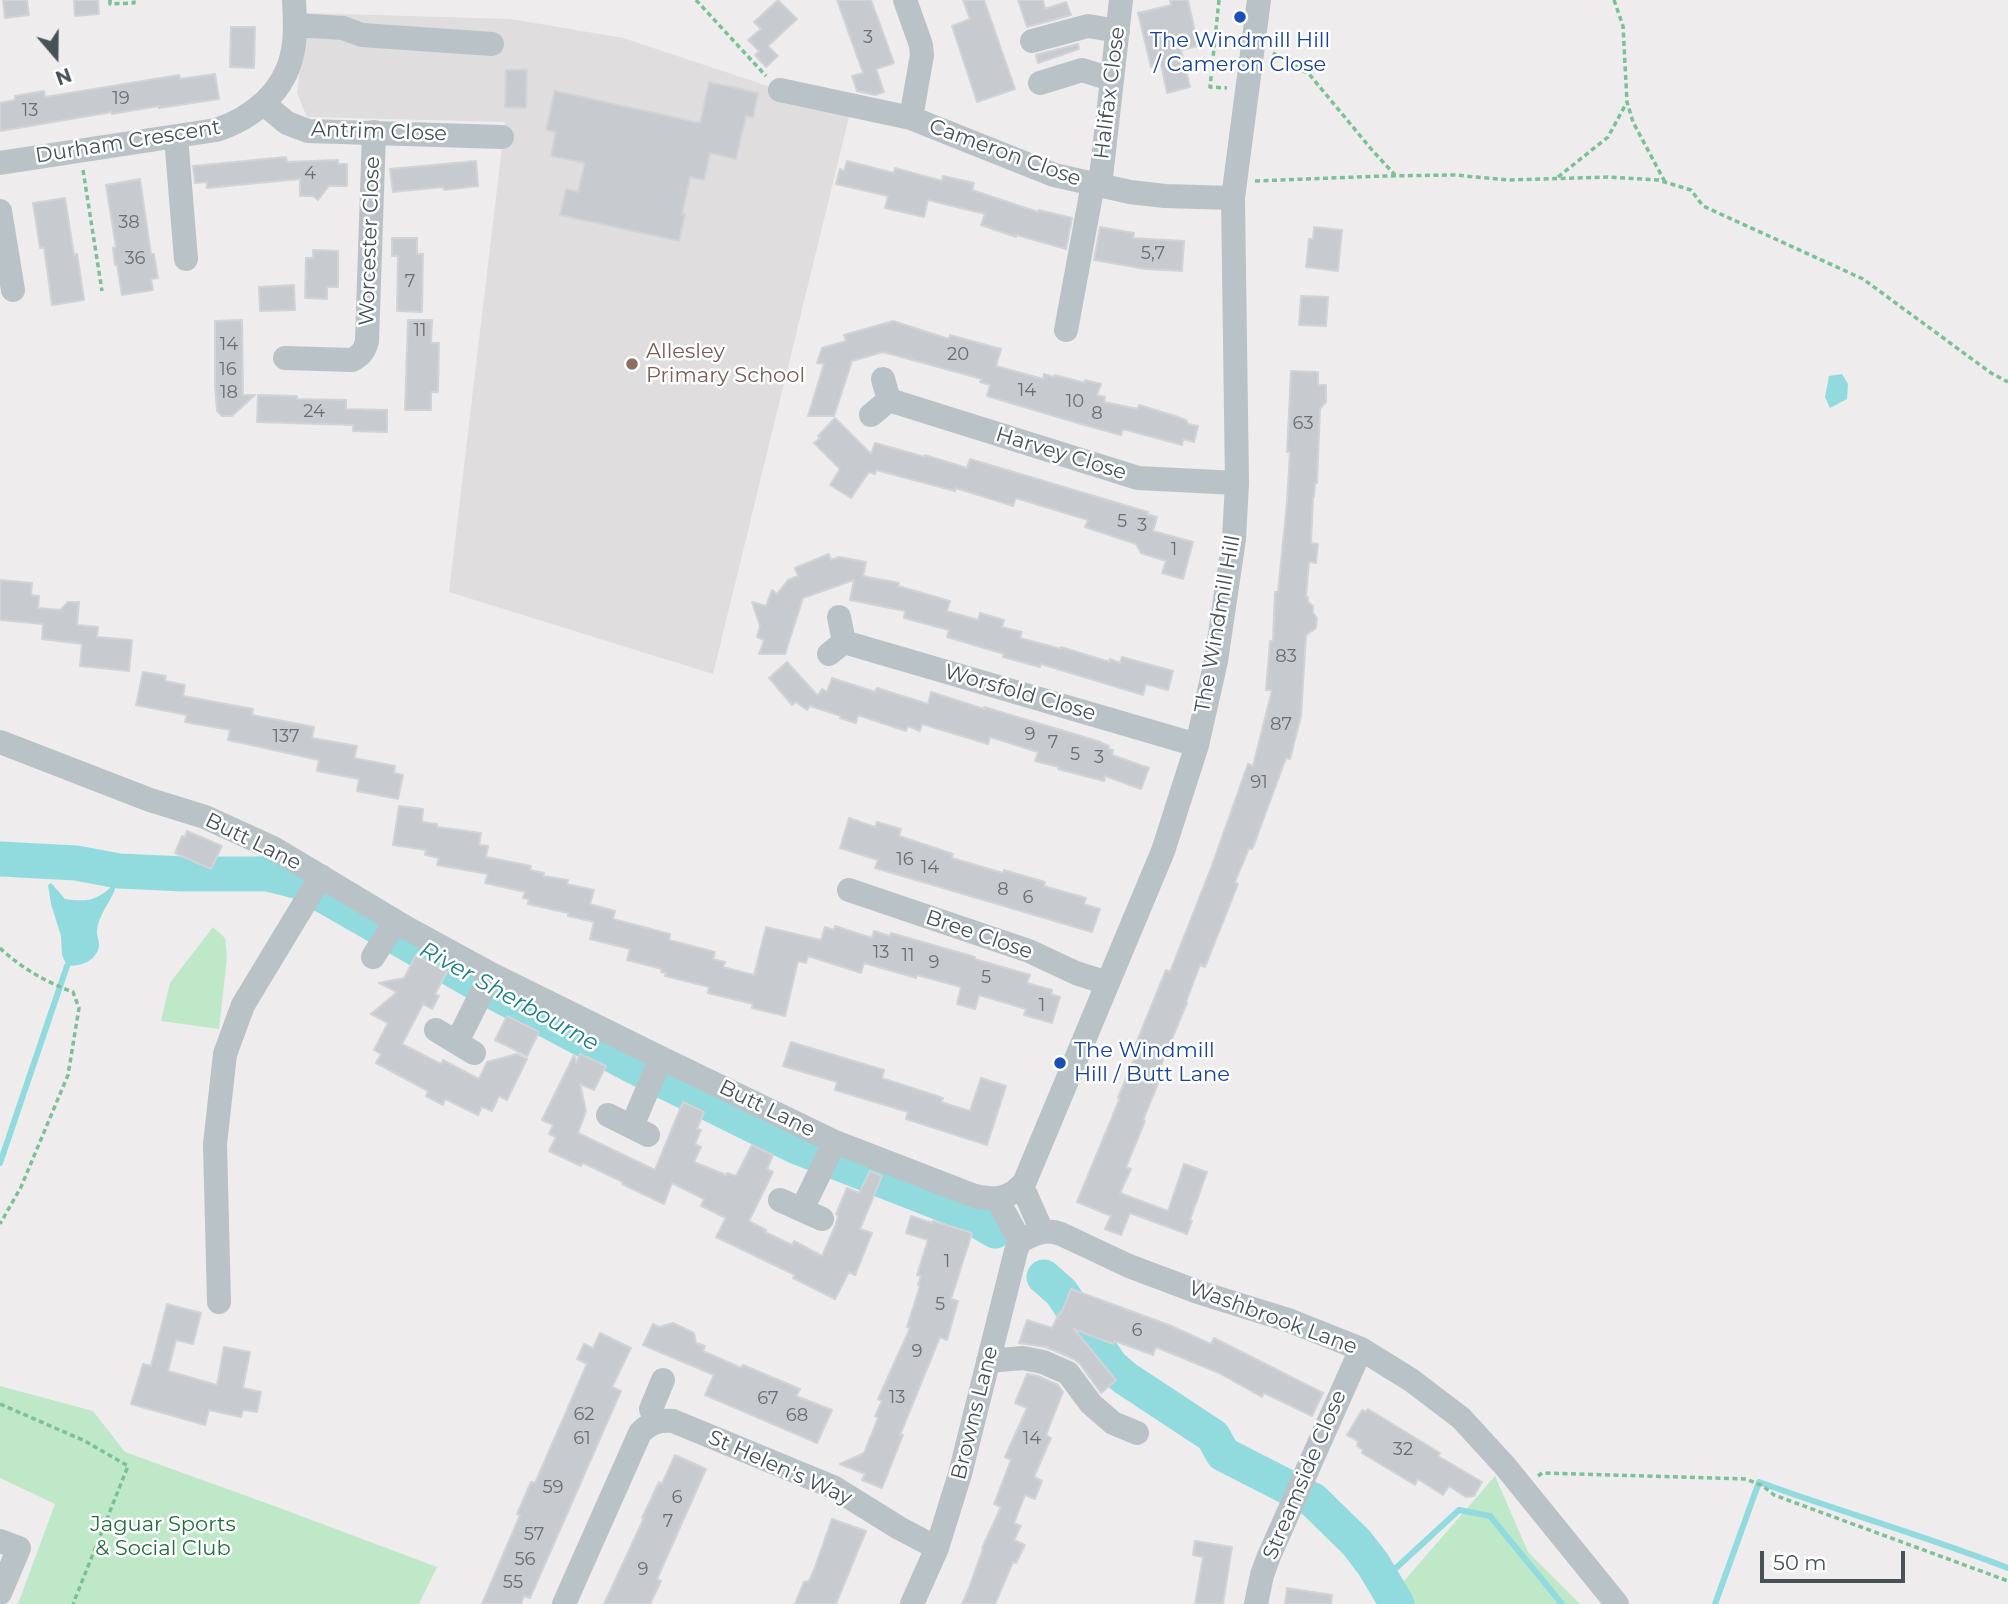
<!DOCTYPE html>
<style>
body{margin:0}
#map{position:relative;width:2008px;height:1604px;overflow:hidden;background:#eeecec;font-family:Montserrat,sans-serif}
canvas{display:block}
.north{position:absolute;left:21px;top:21px;width:70px;height:70px;-webkit-text-stroke:5px #fff;paint-order:stroke;rotate:160deg;font-size:19px;font-weight:700;line-height:28px;text-align:center;color:#475257}
.north::after{content:'';display:block;margin:auto;width:24px;height:32px;background:#475257;clip-path:polygon(50% 0,100% 100%,50% 72%,0 100%)}
.scale{position:absolute;left:1760px;top:1551px;width:145px;height:32px;box-sizing:border-box;border:4px solid #475257;border-top:0;padding-left:9px;font-size:21px;line-height:24px;white-space:nowrap;color:#475257;-webkit-text-stroke:5px #fff;paint-order:stroke}
</style>
<div id="map">
<canvas width="2008" height="1604"></canvas>
<div class="north">N</div>
<div class="scale">50 m</div>
</div>
<script>
const c = document.querySelector('canvas').getContext('2d');
c.lineJoin = 'round';
function paint(path, color) { c.fillStyle = color; c.fill(path, 'evenodd'); }
function trace(path, color, width, dash) { c.strokeStyle = color; c.lineWidth = width; c.lineCap = dash ? 'butt' : 'round'; c.setLineDash(dash || []); c.stroke(path); }
function write(font, color, halo, rows, align = 'center') {
  c.font = font + ' Montserrat,sans-serif'; c.lineWidth = 5; c.setLineDash([]); c.textBaseline = 'middle'; c.strokeStyle = halo; c.fillStyle = color; for (const [text, x, y, turn = 0] of rows) {
    c.save(); c.translate(x, y); c.rotate((+turn || 0) * Math.PI / 180); c.textAlign = isNaN(turn) ? turn : align; if (halo) c.strokeText(text, 0, 0); c.fillText(text, 0, 0); c.restore();
  }
}
const education = new Path2D(`
 M 306,13 L 511,19 L 623,38 L 780,90 L 849,117 L 713,674 L 449,592 L 505,122 L 307,117 L 297,93 Z`);
const green = new Path2D(`
 M 213,927 L 225,938 L 227,957 L 219,1029 L 161,1021 L 170,983 Z
 M 0,1386 L 93,1411 L 125,1452 L 277,1507 L 437,1567 L 419,1604 L 18,1604 L 55,1504 L 0,1478 Z
 M 1495,1476 L 1528,1552 L 1580,1604 L 1384,1604 Z`);
const water = new Path2D(`
 M 1842,374 L 1848,384 L 1847,399 L 1830,408 L 1825,397 L 1829,376 Z
 M 51,883 L 65,899 C 85,902 97,901 112,886 L 115,888 L 114,892 C 109,903 98,917 97,930 C 96,935 100,941 99,947 C 95,962 81,966 67,966 L 62,955 L 61,936 L 51,904 L 48,885 Z`);
const stream = new Path2D(`
 M 0,1163 L 67,966
 M 1383,1580 L 1459,1510 L 1490,1516 L 1562,1604
 M 1715,1604 L 1759,1482 C 1841,1512 1926,1536 2008,1568`);
const river = new Path2D(`
 M 0,859 L 76,863 L 119,871 L 185,874 L 268,874 L 300,882 L 471,980 L 633,1066 L 797,1147 L 963,1212 L 995,1231
 M 1044,1277 L 1061,1292 L 1111,1366 L 1125,1378 L 1213,1436 L 1223,1454 L 1313,1500 L 1356,1542 L 1373,1564 L 1397,1604`);
const building = new Path2D(`
 M 3,0 L 27,0 L 29,15 L 5,18 Z
 M 74,0 L 98,0 L 99,14 L 75,16 Z
 M 778,0 L 797,19 L 768,46 L 778,56 L 766,67 L 755,55 L 759,51 L 748,40 L 761,29 L 754,22 Z
 M 837,0 L 871,0 L 894,63 L 876,69 L 884,92 L 875,95 L 857,91 L 852,76 L 863,73 Z
 M 963,0 L 984,0 L 1015,89 L 977,102 L 952,26 L 970,19 Z
 M 1018,0 L 1043,0 L 1045,9 L 1066,2 L 1071,15 L 1027,27 Z
 M 1170,0 L 1188,0 L 1198,46 L 1181,50 L 1190,87 L 1167,93 L 1161,64 L 1151,67 L 1138,13 L 1171,5 Z
 M 231,27 L 255,27 L 254,68 L 230,67 Z
 M 1078,44 L 1079,49 L 1038,63 L 1036,55 Z
 M 506,70 L 527,70 L 526,108 L 505,107 Z
 M 215,74 L 219,99 L 159,108 L 159,106 L 112,114 L 112,112 L 0,131 L 0,103 L 15,100 L 15,96 L 44,91 L 45,97 L 179,75 L 180,79 Z
 M 709,82 L 758,93 L 753,117 L 746,116 L 736,159 L 710,153 L 704,180 L 690,177 L 682,214 L 685,214 L 679,241 L 560,215 L 566,189 L 578,192 L 585,163 L 551,156 L 556,132 L 546,130 L 555,91 L 700,123 Z
 M 286,157 L 287,162 L 338,160 L 338,164 L 347,164 L 347,186 L 329,186 L 318,200 L 313,196 L 300,196 L 300,179 L 207,188 L 207,182 L 195,183 L 193,166 Z
 M 476,161 L 478,186 L 444,190 L 443,187 L 393,192 L 390,169 Z
 M 847,161 L 894,173 L 895,168 L 942,181 L 943,176 L 974,183 L 972,190 L 1038,212 L 1039,210 L 1072,218 L 1066,249 L 1017,235 L 1016,237 L 981,225 L 985,214 L 928,200 L 924,217 L 885,208 L 888,196 L 836,184 L 840,169 L 844,171 Z
 M 140,179 L 151,254 L 154,254 L 158,278 L 151,279 L 153,290 L 122,295 L 117,265 L 115,265 L 113,248 L 116,247 L 106,185 Z
 M 65,198 L 74,255 L 77,254 L 84,300 L 52,305 L 44,247 L 40,248 L 33,203 Z
 M 1100,227 L 1134,233 L 1133,238 L 1184,241 L 1182,271 L 1146,269 L 1094,260 Z
 M 1314,227 L 1342,230 L 1338,271 L 1306,267 L 1309,239 L 1313,239 Z
 M 392,238 L 417,238 L 417,254 L 423,254 L 422,312 L 397,311 L 398,256 L 392,256 Z
 M 313,250 L 338,251 L 338,287 L 327,287 L 327,299 L 305,298 L 306,258 L 313,258 Z
 M 294,285 L 295,310 L 260,311 L 259,287 Z
 M 1301,296 L 1328,297 L 1326,326 L 1299,325 Z
 M 242,320 L 243,395 L 255,395 L 232,416 L 222,416 L 217,411 L 215,385 L 215,321 Z
 M 408,320 L 432,320 L 431,343 L 439,343 L 438,392 L 431,392 L 431,410 L 405,410 Z
 M 893,321 L 949,339 L 950,335 L 1001,349 L 996,366 L 1043,379 L 1044,374 L 1054,377 L 1055,375 L 1085,383 L 1085,380 L 1101,384 L 1097,395 L 1105,397 L 1104,402 L 1138,409 L 1139,405 L 1178,417 L 1186,420 L 1188,424 L 1198,426 L 1194,442 L 1183,439 L 1182,445 L 1123,429 L 1121,435 L 1081,424 L 987,396 L 990,385 L 980,382 L 982,379 L 883,352 L 852,361 L 834,416 L 808,416 L 824,364 L 817,363 L 822,348 L 846,341 L 844,335 Z
 M 1291,371 L 1318,372 L 1318,385 L 1326,385 L 1326,402 L 1320,409 L 1317,483 L 1315,483 L 1314,497 L 1313,497 L 1311,543 L 1318,544 L 1316,563 L 1309,562 L 1306,597 L 1308,597 L 1308,602 L 1313,606 L 1313,613 L 1317,618 L 1316,628 L 1306,635 L 1301,716 L 1290,759 L 1286,758 L 1255,842 L 1252,849 L 1249,848 L 1235,882 L 1238,884 L 1221,927 L 1205,967 L 1200,965 L 1186,1002 L 1187,1003 L 1158,1072 L 1162,1074 L 1143,1120 L 1145,1121 L 1126,1167 L 1131,1169 L 1120,1193 L 1168,1211 L 1184,1164 L 1207,1172 L 1190,1220 L 1192,1221 L 1187,1234 L 1130,1213 L 1121,1235 L 1105,1229 L 1111,1216 L 1077,1202 L 1120,1098 L 1118,1098 L 1137,1052 L 1133,1051 L 1146,1019 L 1166,970 L 1170,972 L 1211,868 L 1248,764 L 1253,766 L 1272,690 L 1266,690 L 1270,641 L 1273,641 L 1275,592 L 1278,592 L 1287,502 L 1290,452 L 1287,452 Z
 M 258,395 L 297,396 L 297,399 L 346,400 L 346,409 L 387,410 L 387,432 L 353,431 L 353,425 L 257,422 Z
 M 835,418 L 871,454 L 875,443 L 925,457 L 925,455 L 967,468 L 970,459 L 1148,512 L 1147,514 L 1157,517 L 1153,531 L 1193,542 L 1183,579 L 1162,573 L 1166,561 L 1141,553 L 1136,544 L 1085,527 L 1088,520 L 1016,498 L 1013,506 L 956,488 L 955,491 L 876,470 L 875,474 L 869,472 L 851,498 L 830,485 L 840,469 L 814,443 L 820,438 L 818,436 Z
 M 829,554 L 831,560 L 839,557 L 866,562 L 863,576 L 899,583 L 898,586 L 950,601 L 947,611 L 978,620 L 980,613 L 1004,620 L 1002,627 L 1022,632 L 1020,638 L 1061,649 L 1061,647 L 1110,662 L 1110,659 L 1120,663 L 1122,657 L 1173,671 L 1168,690 L 1146,684 L 1143,695 L 1041,664 L 1040,667 L 1003,657 L 1004,654 L 947,637 L 949,630 L 904,618 L 905,611 L 850,600 L 854,580 L 803,598 L 785,654 L 759,654 L 764,640 L 757,637 L 760,626 L 752,602 L 766,606 L 772,590 L 777,594 L 788,580 L 798,576 L 795,568 Z
 M 0,580 L 32,583 L 31,595 L 39,596 L 38,608 L 60,610 L 68,602 L 79,602 L 77,625 L 98,627 L 97,637 L 132,640 L 129,671 L 80,666 L 82,644 L 42,639 L 43,624 L 0,620 Z
 M 787,662 L 818,696 L 822,689 L 827,692 L 832,678 L 875,692 L 877,688 L 928,704 L 931,692 L 984,709 L 984,707 L 1101,742 L 1101,743 L 1109,746 L 1108,749 L 1113,750 L 1112,755 L 1149,768 L 1141,789 L 1105,776 L 1104,781 L 1058,769 L 1059,767 L 1035,761 L 1038,752 L 990,737 L 988,744 L 922,724 L 920,731 L 908,726 L 906,731 L 858,715 L 856,723 L 840,718 L 841,716 L 810,706 L 807,710 L 796,702 L 792,705 L 769,678 Z
 M 143,672 L 166,676 L 165,681 L 185,685 L 183,696 L 253,709 L 252,715 L 314,727 L 312,738 L 357,746 L 354,758 L 395,766 L 394,773 L 403,775 L 398,799 L 357,791 L 359,779 L 317,771 L 319,760 L 228,740 L 230,730 L 185,722 L 187,715 L 136,705 Z
 M 399,806 L 423,809 L 422,822 L 437,824 L 437,827 L 481,833 L 479,845 L 488,846 L 486,857 L 531,866 L 530,870 L 544,873 L 543,876 L 568,880 L 567,884 L 594,890 L 590,904 L 615,911 L 613,919 L 670,934 L 669,940 L 715,952 L 713,959 L 725,962 L 723,967 L 754,975 L 766,927 L 821,940 L 825,927 L 834,930 L 835,926 L 872,938 L 874,931 L 890,936 L 891,933 L 975,957 L 975,959 L 1030,975 L 1027,983 L 1052,990 L 1051,994 L 1060,997 L 1052,1023 L 1024,1015 L 1026,1009 L 979,995 L 975,1009 L 957,1004 L 961,987 L 917,975 L 916,978 L 864,963 L 861,973 L 808,956 L 806,963 L 798,961 L 785,1016 L 752,1008 L 753,1004 L 708,993 L 709,987 L 665,976 L 666,973 L 661,972 L 662,969 L 627,960 L 630,949 L 590,939 L 594,922 L 568,916 L 568,913 L 528,904 L 529,899 L 523,898 L 525,892 L 485,883 L 488,874 L 437,865 L 439,858 L 425,855 L 426,850 L 393,845 Z
 M 849,818 L 875,827 L 877,822 L 901,829 L 899,836 L 953,854 L 952,858 L 1003,873 L 1004,870 L 1045,882 L 1044,886 L 1086,898 L 1084,904 L 1100,909 L 1092,932 L 875,868 L 878,860 L 840,848 Z
 M 187,831 L 222,846 L 211,869 L 175,853 L 182,836 L 185,837 Z
 M 416,955 L 447,972 L 435,994 L 439,996 L 432,1009 L 423,1004 L 402,1044 L 441,1064 L 443,1060 L 479,1079 L 487,1062 L 517,1054 L 527,1059 L 507,1100 L 499,1096 L 492,1111 L 482,1107 L 478,1115 L 445,1099 L 443,1105 L 426,1096 L 428,1091 L 376,1063 L 381,1054 L 374,1050 L 388,1023 L 371,1014 L 397,992 L 379,983 L 404,978 Z
 M 507,1016 L 539,1032 L 527,1056 L 495,1040 Z
 M 791,1042 L 884,1070 L 882,1078 L 943,1098 L 941,1102 L 970,1111 L 981,1078 L 1006,1086 L 987,1145 L 906,1119 L 908,1112 L 835,1090 L 837,1082 L 783,1066 Z
 M 580,1054 L 606,1066 L 594,1090 L 580,1084 L 586,1111 L 578,1133 L 655,1170 L 683,1102 L 704,1112 L 697,1129 L 701,1130 L 695,1144 L 701,1147 L 694,1162 L 726,1175 L 727,1173 L 736,1176 L 752,1145 L 773,1155 L 767,1169 L 773,1172 L 749,1221 L 766,1230 L 765,1232 L 792,1245 L 794,1241 L 822,1256 L 836,1224 L 838,1216 L 836,1214 L 847,1188 L 859,1193 L 870,1171 L 882,1176 L 860,1229 L 872,1233 L 855,1275 L 849,1272 L 835,1299 L 793,1278 L 795,1275 L 716,1237 L 726,1218 L 701,1206 L 704,1199 L 672,1183 L 664,1204 L 622,1184 L 623,1182 L 583,1163 L 581,1166 L 549,1151 L 556,1137 L 549,1134 L 553,1125 L 542,1120 L 574,1055 L 576,1063 Z
 M 911,1216 L 932,1223 L 933,1221 L 972,1233 L 951,1299 L 958,1301 L 947,1340 L 940,1337 L 900,1435 L 903,1435 L 882,1488 L 862,1480 L 865,1474 L 840,1464 L 864,1453 L 878,1418 L 875,1416 L 882,1401 L 878,1399 L 910,1328 L 907,1327 L 920,1286 L 918,1285 L 921,1276 L 917,1275 L 928,1240 L 906,1233 Z
 M 1071,1289 L 1169,1325 L 1211,1344 L 1214,1338 L 1323,1393 L 1312,1416 L 1264,1393 L 1262,1397 L 1219,1373 L 1156,1347 L 1153,1355 L 1115,1341 L 1113,1344 L 1074,1329 L 1116,1380 L 1101,1393 L 1080,1364 L 1074,1359 L 1046,1347 L 1019,1343 L 1027,1320 L 1052,1328 L 1060,1312 L 1061,1314 Z
 M 167,1304 L 201,1313 L 193,1344 L 176,1340 L 168,1371 L 217,1385 L 224,1347 L 250,1352 L 243,1388 L 261,1392 L 257,1412 L 243,1410 L 241,1417 L 209,1410 L 205,1425 L 131,1404 L 143,1364 L 151,1366 Z
 M 673,1323 L 694,1333 L 696,1343 L 705,1346 L 703,1351 L 741,1368 L 743,1365 L 800,1389 L 796,1396 L 832,1410 L 817,1443 L 705,1395 L 714,1375 L 643,1345 L 653,1324 L 659,1327 Z
 M 600,1333 L 631,1348 L 612,1387 L 621,1391 L 530,1598 L 524,1596 L 521,1604 L 482,1604 L 520,1515 L 517,1514 L 531,1482 L 535,1483 L 587,1364 L 577,1359 L 584,1344 L 593,1348 Z
 M 1027,1374 L 1038,1376 L 1058,1385 L 1063,1392 L 1046,1435 L 1051,1438 L 1034,1477 L 1042,1481 L 1035,1499 L 1025,1495 L 1014,1523 L 1021,1526 L 1014,1540 L 1025,1545 L 1016,1563 L 1013,1562 L 995,1604 L 962,1604 L 969,1588 L 983,1549 L 982,1548 L 1001,1507 L 994,1504 L 1011,1460 L 1005,1457 L 1027,1408 L 1015,1403 Z
 M 1368,1409 L 1440,1453 L 1438,1456 L 1482,1482 L 1474,1496 L 1466,1497 L 1449,1486 L 1443,1495 L 1418,1479 L 1415,1485 L 1362,1453 L 1363,1450 L 1357,1446 L 1358,1441 L 1347,1435 L 1362,1410 L 1366,1412 Z
 M 675,1455 L 706,1469 L 657,1579 L 661,1581 L 650,1604 L 604,1604 L 644,1518 L 642,1518 L 651,1499 L 659,1482 L 662,1484 Z
 M 832,1519 L 866,1531 L 836,1604 L 795,1604 L 804,1582 L 809,1581 L 815,1567 Z
 M 1195,1541 L 1232,1547 L 1223,1604 L 1195,1604 L 1203,1557 L 1193,1555 Z
 M 1287,1588 L 1332,1595 L 1331,1604 L 1285,1604 Z`);
const path = new Path2D(`
 M 110,0 L 110,4 L 134,3 L 134,0
 M 696,0 L 766,76
 M 1219,0 L 1210,87 L 1227,88
 M 1614,0 L 1623,26 L 1627,102 L 1633,122 L 1665,182
 M 1273,53 L 1309,74 L 1372,150 L 1395,175
 M 83,170 L 102,291
 M 1558,177 L 1608,137 L 1627,102
 M 1255,181 L 1383,176 L 1455,175 L 1508,180 L 1608,177 L 1658,180 L 1691,190 L 1703,206 L 1863,279 L 1991,373 L 2008,382
 M 0,948 C 21,968 46,982 73,992 L 79,1008 L 68,1075 L 21,1187 L 0,1224
 M 0,1404 L 85,1441 L 128,1466 L 73,1604
 M 1538,1476 L 1542,1473 L 1746,1479 L 1763,1486 L 1774,1495 L 2008,1581`);
const minor = new Path2D(`
 M 905,0 L 921,45 L 922,55 L 911,118
 M 295,25 L 343,28 L 362,35 L 492,44
 M 1032,41 L 1088,26 L 1118,31
 M 1040,83 L 1082,70 L 1111,79
 M 780,90 L 911,118 L 1054,175 L 1130,192 L 1165,196 L 1233,198
 M 264,104 L 287,123 L 308,131 L 502,137
 M 176,137 L 186,259
 M 0,163 L 216,130 C 253,118 286,91 293,50 C 296,34 295,16 294,0
 M 1100,186 L 1121,0
 M 0,211 L 13,290
 M 1066,330 L 1093,184
 M 285,358 L 352,360 C 361,356 365,350 367,341 L 374,132
 M 889,400 L 1138,478 L 1237,483
 M 871,415 L 889,400 L 883,379
 M 844,642 L 1197,745
 M 829,654 L 844,642 L 839,617
 M 0,742 L 150,800 L 205,817 L 275,849 L 405,927 L 491,974 L 661,1058 L 835,1142 L 972,1195 C 993,1201 1011,1200 1025,1181 L 1163,851 L 1197,745 L 1216,661 L 1234,539 L 1237,483 L 1233,198 L 1259,0
 M 849,890 L 1029,951 L 1076,973 L 1107,983
 M 373,957 L 395,922
 M 436,1030 L 474,1053
 M 457,1042 L 491,974
 M 608,1115 L 648,1135
 M 632,1126 L 661,1058
 M 1022,1186 L 1042,1231
 M 997,1199 L 1020,1241
 M 780,1200 L 822,1219
 M 802,1209 L 835,1142
 M 219,1302 L 215,1144 L 225,1054 L 243,1005 L 321,876
 M 988,1361 L 1023,1358 L 1043,1362 L 1068,1373 L 1091,1404 L 1113,1423 L 1137,1433
 M 656,1422 L 651,1409 L 663,1380
 M 0,1541 L 19,1548 L 0,1593
 M 564,1604 L 640,1433 C 649,1423 659,1420 673,1421 L 833,1487 L 899,1528 L 937,1548
 M 912,1604 L 937,1548 L 960,1474 L 1016,1251 L 1020,1241 C 1034,1234 1045,1228 1061,1234 L 1129,1266 L 1198,1292 L 1288,1320 L 1361,1349 L 1411,1380 L 1461,1418 L 1505,1466 L 1617,1604
 M 1256,1604 L 1262,1575 L 1269,1556 L 1361,1349`);
const markers = [
 [1240,17,7,"#1a4fb4"],
 [632,364,7,"#8d6e63"],
 [1060,1063,7,"#1a4fb4"]
];
const numberNames = [
 ["3",868,38],
 ["19",121,99],
 ["13",30,111],
 ["4",310,174],
 ["38",129,223],
 ["5,7",1153,254],
 ["36",135,259],
 ["7",410,282],
 ["11",420,331],
 ["14",229,345],
 ["20",958,355],
 ["16",228,370],
 ["14",1027,391],
 ["18",229,393],
 ["10",1075,402],
 ["24",314,412],
 ["8",1097,414],
 ["63",1303,424],
 ["5",1122,522],
 ["3",1142,526],
 ["1",1174,550],
 ["83",1286,657],
 ["87",1281,725],
 ["9",1030,735],
 ["137",286,737],
 ["7",1053,743],
 ["5",1075,755],
 ["3",1099,758],
 ["91",1259,783],
 ["16",905,860],
 ["14",930,868],
 ["8",1003,890],
 ["6",1028,898],
 ["13",881,953],
 ["11",908,956],
 ["9",934,963],
 ["5",986,978],
 ["1",1042,1006],
 ["1",947,1262],
 ["5",940,1305],
 ["6",1137,1331],
 ["9",917,1352],
 ["13",897,1398],
 ["67",768,1399],
 ["62",584,1415],
 ["68",797,1416],
 ["61",582,1439],
 ["14",1032,1439],
 ["32",1403,1450],
 ["59",553,1488],
 ["6",677,1498],
 ["7",668,1522],
 ["57",534,1535],
 ["56",525,1560],
 ["9",643,1570],
 ["55",513,1583]
];
const transitNames = [
 ["The Windmill Hill",1240,41],
 ["/ Cameron Close",1240,65],
 ["The Windmill",1074,1051,"left"],
 ["Hill / Butt Lane",1074,1075,"left"]
];
const streetNames = [
 ["Halifax Close",1110,93,-83],
 ["Antrim Close",379,132,2],
 ["Durham Crescent",128,142,-9],
 ["Cameron Close",1005,153,20],
 ["Worcester Close",370,241,-88],
 ["Harvey Close",1061,454,17],
 ["The Windmill Hill",1218,624,-80],
 ["Worsfold Close",1020,693,16],
 ["Butt Lane",253,842,26],
 ["Bree Close",979,935,19],
 ["Butt Lane",767,1109,26],
 ["Washbrook Lane",1273,1318,20],
 ["Browns Lane",975,1413,-76],
 ["St Helen's Way",780,1468,24],
 ["Streamside Close",1305,1475,-67]
];
const educationNames = [
 ["Allesley",646,352],
 ["Primary School",646,376]
];
const parkNames = [
 ["Jaguar Sports",163,1525],
 ["& Social Club",163,1549]
];
const waterNames = [
 ["River Sherbourne",509,997,29]
];
paint(education, '#dfddde');
paint(green, '#bfe8c9');
paint(water, '#91dbdf');
trace(stream, '#91dbdf', 6);
trace(river, '#91dbdf', 35);
paint(building, '#c7cace');
trace(building, '#d1d3d7', 2);
trace(path, '#7bc195', 3.5, [5, 3.5]);
trace(minor, '#b9c2c7', 24);
for (const [x, y, r, color] of markers) { const dot = new Path2D(); dot.arc(x, y, r, 0, 2 * Math.PI); c.fillStyle = color; c.fill(dot); trace(dot, '#fff', 2.5); }
write('18px', '#677075', null, numberNames);
write('21px', '#164399', '#fff', transitNames);
write('21px', '#475257', '#fff', streetNames);
write('21px', '#785e54', '#fff', educationNames, 'left');
write('21px', '#226e3d', '#fff', parkNames);
write('italic 23px', '#1d8086', '#fff', waterNames);
</script>
